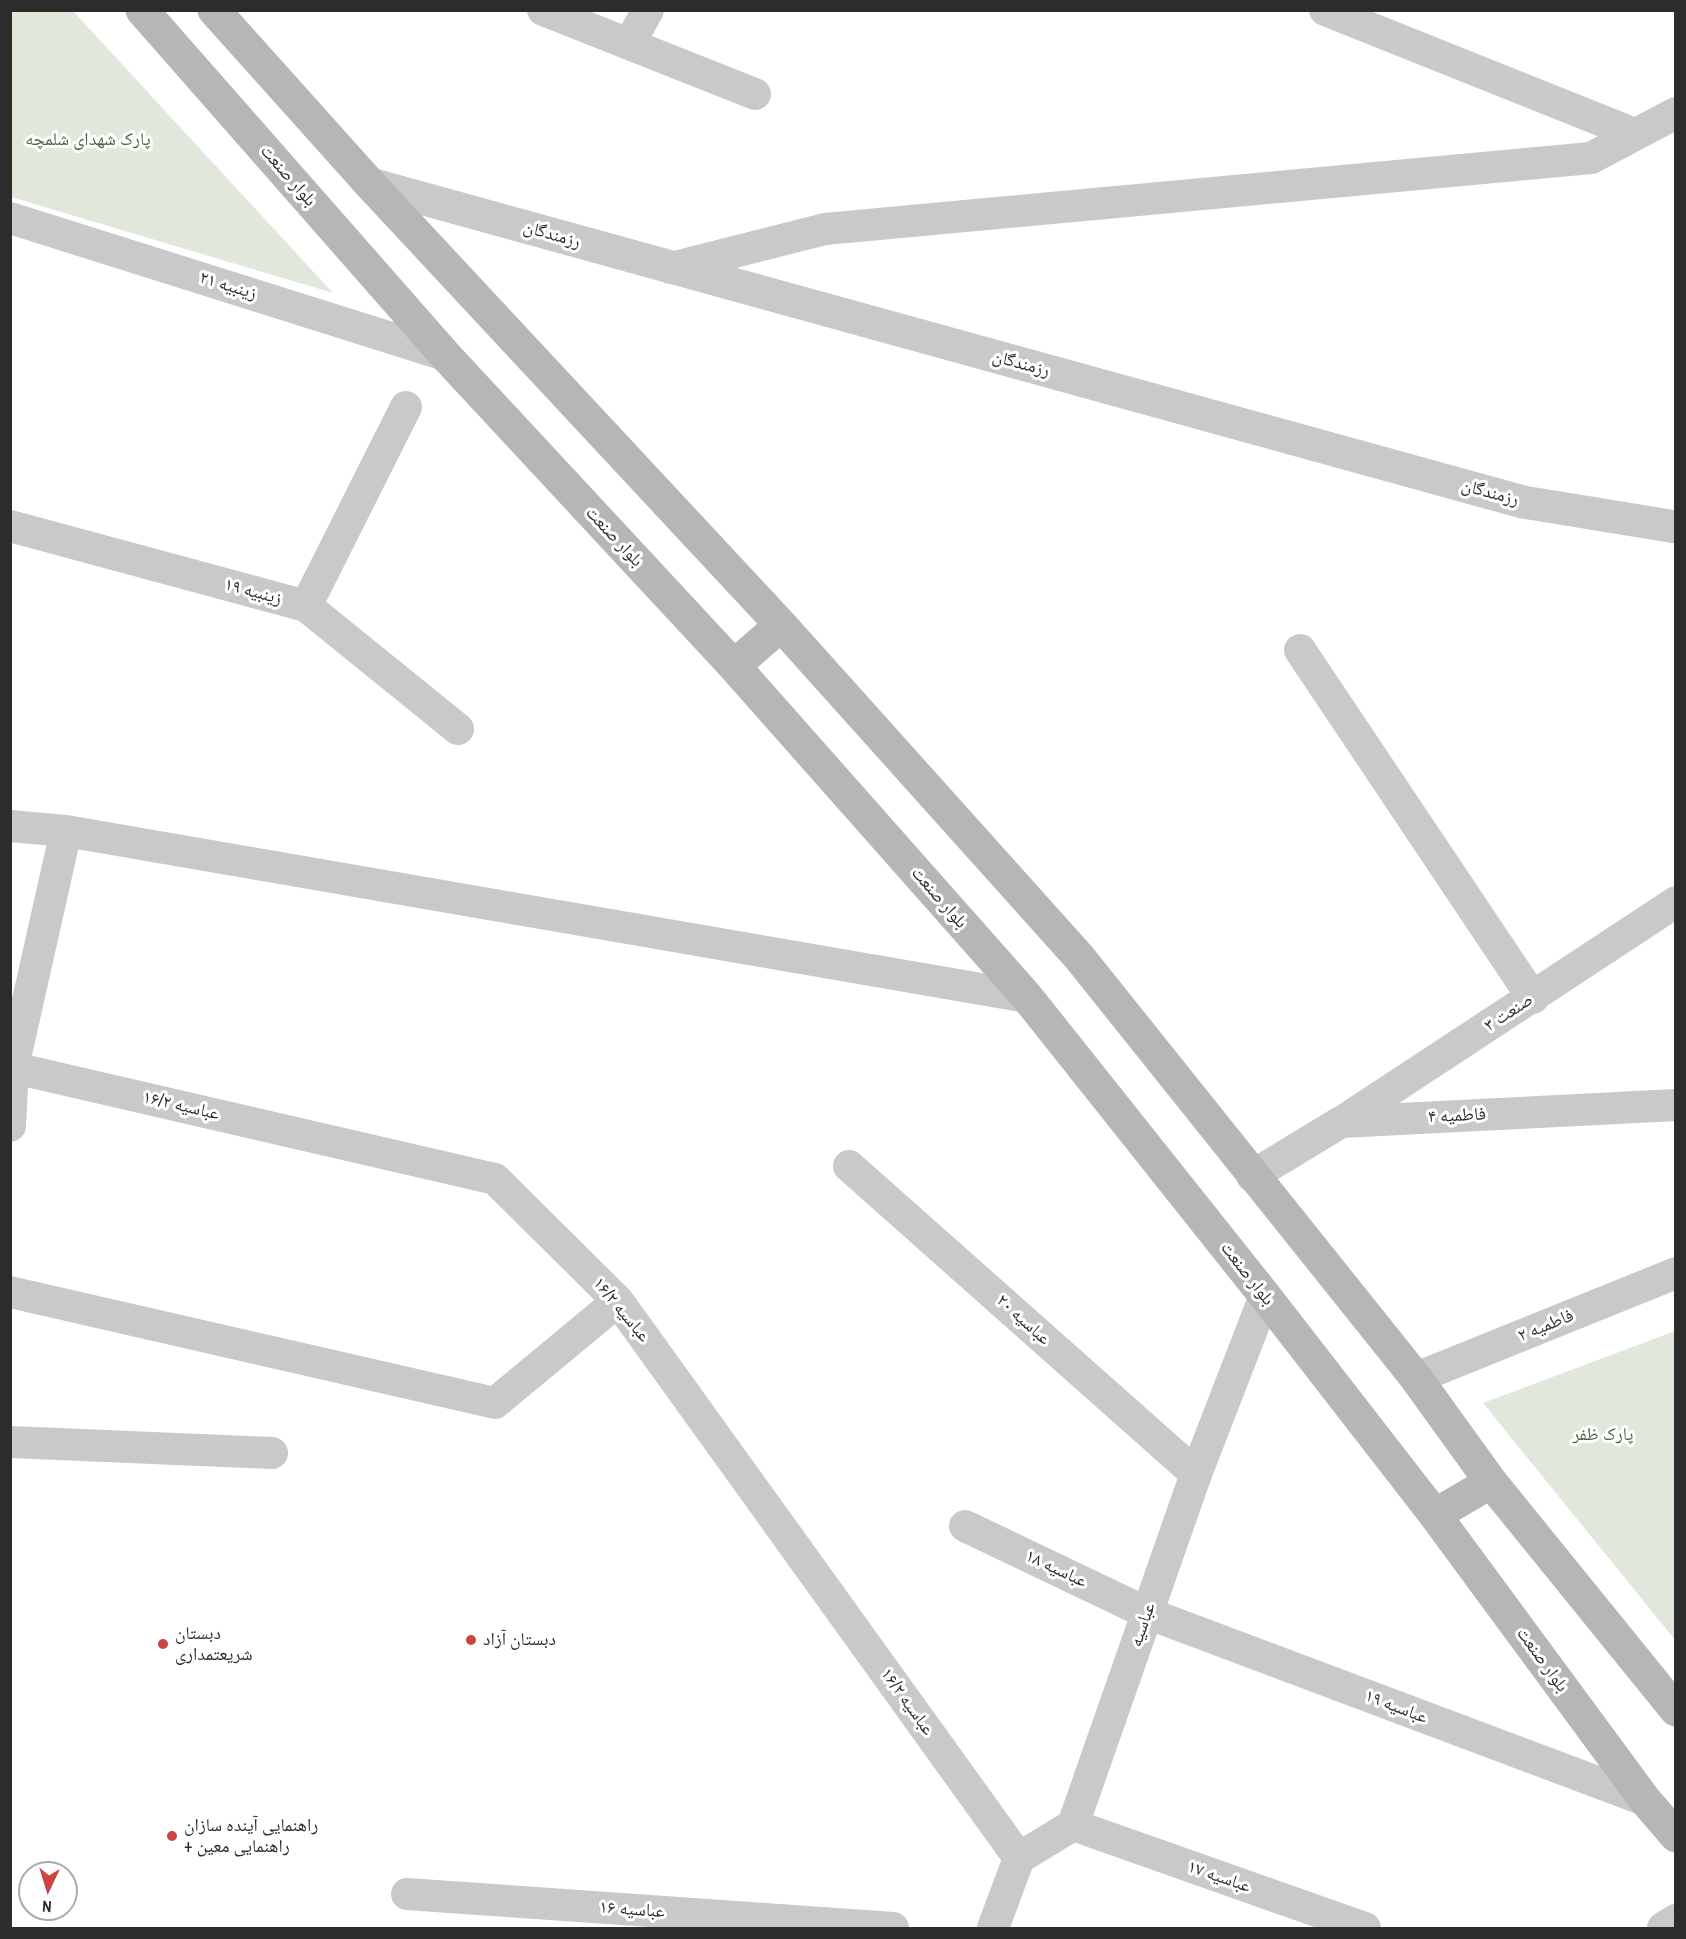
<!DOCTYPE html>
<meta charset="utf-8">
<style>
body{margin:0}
#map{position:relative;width:1686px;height:1939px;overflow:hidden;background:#fff;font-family:"Archivo Narrow",sans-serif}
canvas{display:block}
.frame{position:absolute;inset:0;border:12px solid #2c2c2c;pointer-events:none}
.north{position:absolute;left:18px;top:1861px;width:60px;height:60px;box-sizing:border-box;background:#fff;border:2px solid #ababab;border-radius:50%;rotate:184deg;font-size:16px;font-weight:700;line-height:24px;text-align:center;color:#2c2c2c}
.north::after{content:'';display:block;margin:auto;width:21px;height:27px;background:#cf4242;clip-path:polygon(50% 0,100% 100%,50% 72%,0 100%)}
</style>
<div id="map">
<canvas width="1686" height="1939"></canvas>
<div class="frame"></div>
<div class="north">N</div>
</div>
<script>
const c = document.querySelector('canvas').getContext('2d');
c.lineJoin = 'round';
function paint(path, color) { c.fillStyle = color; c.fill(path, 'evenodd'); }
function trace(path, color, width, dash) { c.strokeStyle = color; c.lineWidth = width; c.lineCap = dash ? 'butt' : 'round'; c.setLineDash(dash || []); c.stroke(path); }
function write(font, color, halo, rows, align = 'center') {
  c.font = font + ' "Archivo Narrow","Noto Naskh Arabic",sans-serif'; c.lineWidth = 6; c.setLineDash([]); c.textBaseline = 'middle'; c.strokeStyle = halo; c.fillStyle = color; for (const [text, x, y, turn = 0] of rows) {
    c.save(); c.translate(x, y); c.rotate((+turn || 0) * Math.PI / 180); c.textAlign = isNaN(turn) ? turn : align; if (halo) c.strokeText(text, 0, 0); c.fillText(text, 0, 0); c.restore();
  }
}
const green = new Path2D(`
 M 10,11 L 73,11 L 333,293 L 11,197 Z
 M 1675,1331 L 1676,1331 L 1675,1640 L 1483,1403 Z`);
const minor = new Path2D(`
 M 543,10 L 755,94
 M 1325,10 L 1635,134
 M 629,44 L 648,10
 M 10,218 L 445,355
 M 671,268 L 825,229 L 1591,158 L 1676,113
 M 10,526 L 306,606 L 458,729
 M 306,606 L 406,407
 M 1300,650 L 1533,998
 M 10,826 L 66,831 L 1027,997
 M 10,1067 L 495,1179 L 618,1301 L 1019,1858
 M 1343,1121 L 1676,902
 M 10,1126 L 13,1067 L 66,831
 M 849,1166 L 1196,1474
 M 1252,1176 L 1341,1122 L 1676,1105
 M 10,1292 L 495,1403 L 618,1301
 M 1416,1378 L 1676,1273
 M 10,1442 L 272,1453
 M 965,1526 L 1147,1613 L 1645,1800
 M 1073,1825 L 1365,1928
 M 407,1894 L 893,1928
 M 993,1928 L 1019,1858 L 1073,1825 L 1196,1474 L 1265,1296
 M 1663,1928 L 1676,1920`);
const tertiary = new Path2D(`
 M 370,184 L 1523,502 L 1676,527`);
const secondary = new Path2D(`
 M 142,10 L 445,355 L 734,666 L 1027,997 L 1265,1296 L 1435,1515 L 1645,1800 L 1676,1836
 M 214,10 L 370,184 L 781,625 L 1079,957 L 1416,1378 L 1491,1482 L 1676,1710
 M 734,666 L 781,625
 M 1435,1515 L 1491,1482`);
const markers = [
 [471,1640,6,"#cf4242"],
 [163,1644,6,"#cf4242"],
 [172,1836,6,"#cf4242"]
];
const parkNames = [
 ["پارک شهدای شلمچه",88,140],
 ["پارک ظفر",1603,1435]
];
const streetNames = [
 ["بلوار صنعت",288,176,49],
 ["رزمندگان",552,235,16],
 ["زینبیه ۲۱",228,286,17],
 ["رزمندگان",1021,364,15],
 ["رزمندگان",1490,493,15],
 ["بلوار صنعت",614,537,47],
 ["زینبیه ۱۹",253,592,15],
 ["بلوار صنعت",939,898,49],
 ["صنعت ۳",1509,1013,-33],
 ["عباسیه ۱۶/۲",181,1106,13],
 ["فاطمیه ۴",1457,1116,-3],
 ["بلوار صنعت",1247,1274,52],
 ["عباسیه ۱۶/۲",621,1310,50],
 ["عباسیه ۲۰",1023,1320,42],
 ["فاطمیه ۲",1546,1326,-22],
 ["عباسیه ۱۸",1056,1569,25],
 ["عباسیه",1143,1625,-71],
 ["بلوار صنعت",1542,1660,54],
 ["عباسیه ۱۶/۲",907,1702,54],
 ["عباسیه ۱۹",1396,1707,21],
 ["عباسیه ۱۷",1219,1877,19],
 ["عباسیه ۱۶",632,1910,4]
];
const poiNames = [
 ["دبستان",175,1634],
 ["شریعتمداری",175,1655],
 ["دبستان آزاد",483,1640],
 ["راهنمایی آینده سازان",184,1826],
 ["+ راهنمایی معین",184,1847]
];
paint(green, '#e1e8db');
trace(minor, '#c9c9c9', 32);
trace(tertiary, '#c9c9c9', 33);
trace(secondary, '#b6b6b6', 33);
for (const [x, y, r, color] of markers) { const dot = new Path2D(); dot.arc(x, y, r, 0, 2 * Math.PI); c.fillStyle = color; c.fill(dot); trace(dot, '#fff', 2); }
write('18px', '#4d623f', '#fff', parkNames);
write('18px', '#2c2c2c', '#fff', streetNames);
write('18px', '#2c2c2c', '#fff', poiNames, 'left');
</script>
